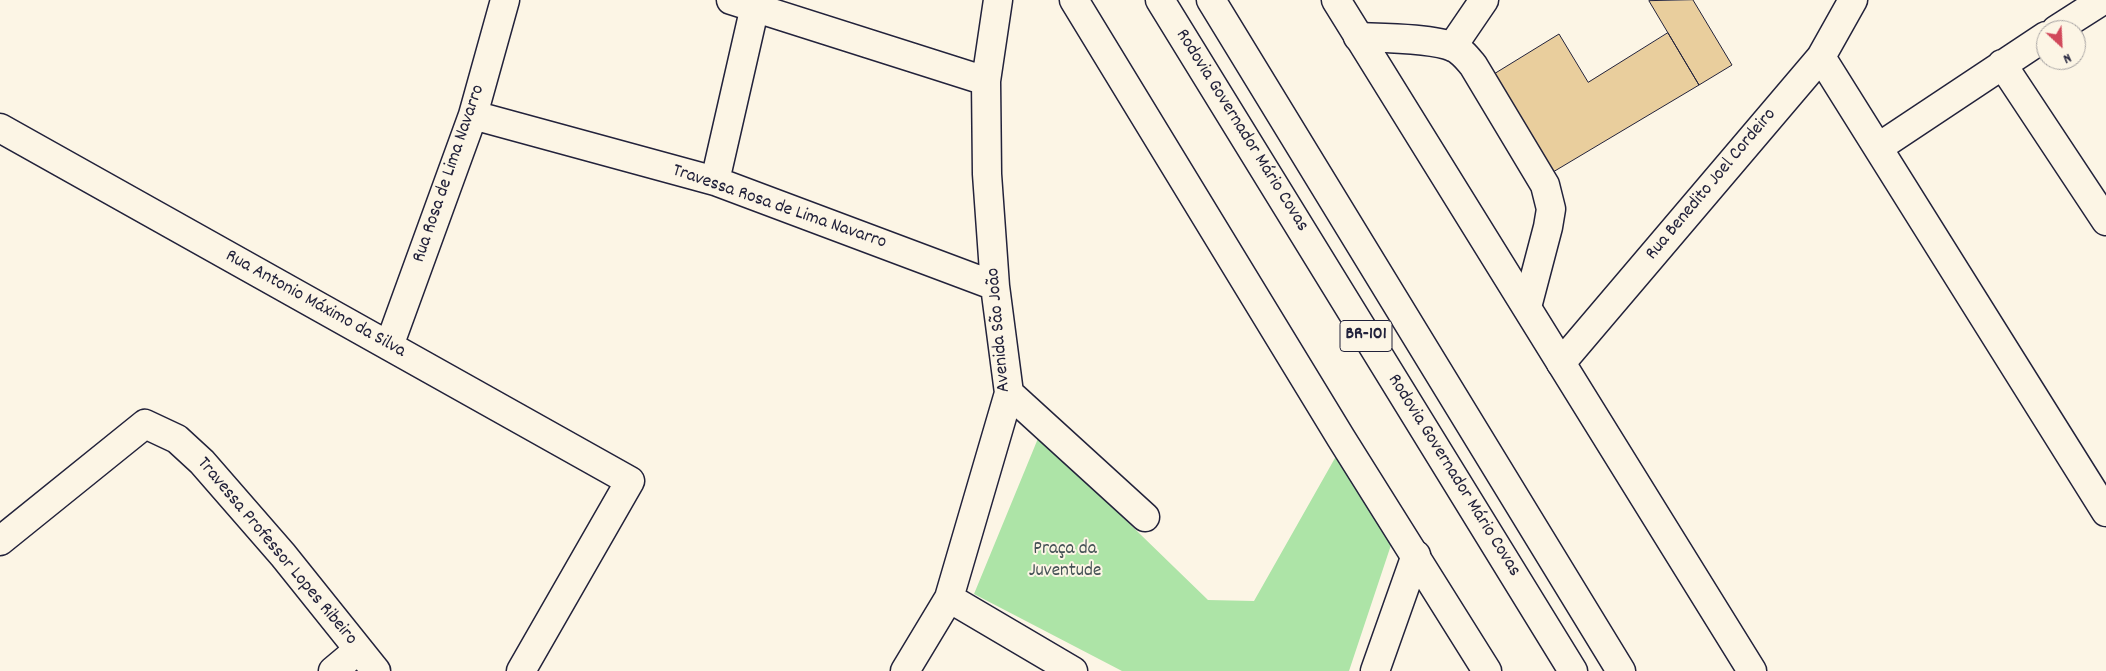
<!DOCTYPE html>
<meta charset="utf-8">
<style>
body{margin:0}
#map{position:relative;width:2106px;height:671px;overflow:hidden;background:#fcf5e5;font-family:Dekko,sans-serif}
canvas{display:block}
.north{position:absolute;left:2036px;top:20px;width:50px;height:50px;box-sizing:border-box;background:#fcf5e5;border:1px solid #a5a1a1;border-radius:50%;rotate:155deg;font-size:14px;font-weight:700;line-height:20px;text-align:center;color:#22223b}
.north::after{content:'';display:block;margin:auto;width:18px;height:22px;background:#d1495b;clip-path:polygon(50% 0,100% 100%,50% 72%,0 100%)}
</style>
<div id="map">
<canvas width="2106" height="671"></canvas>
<div class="north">N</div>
</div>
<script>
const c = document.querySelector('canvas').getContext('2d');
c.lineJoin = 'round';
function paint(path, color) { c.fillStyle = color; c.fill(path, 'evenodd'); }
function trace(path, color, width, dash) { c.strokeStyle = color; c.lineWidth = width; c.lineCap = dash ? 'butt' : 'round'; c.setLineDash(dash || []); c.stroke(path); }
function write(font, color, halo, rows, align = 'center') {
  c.font = font + ' Dekko,sans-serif'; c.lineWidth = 4; c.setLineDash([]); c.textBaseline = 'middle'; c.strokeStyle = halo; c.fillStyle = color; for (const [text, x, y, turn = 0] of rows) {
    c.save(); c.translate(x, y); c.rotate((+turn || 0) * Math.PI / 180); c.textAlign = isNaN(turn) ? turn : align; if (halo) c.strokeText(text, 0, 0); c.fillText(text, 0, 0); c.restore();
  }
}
const green = new Path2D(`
 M 1039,436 L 1208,600 L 1254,601 L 1339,451 L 1393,539 L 1349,671 L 1122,671 L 974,594 Z`);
const building = new Path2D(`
 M 1693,0 L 1732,65 L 1699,85 L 1649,1 Z
 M 1668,33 L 1699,85 L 1548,175 L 1489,77 L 1559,34 L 1588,82 Z`);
const minor = new Path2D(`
 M 731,0 L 986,81
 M 2056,30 L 2103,0
 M 1358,37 C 1381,38 1433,38 1453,47 C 1462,51 1467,58 1473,65 L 1545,185 L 1551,209 L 1548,227 L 1527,307
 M 1452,47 L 1484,0
 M 1821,57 L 2106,512
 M 2002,64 L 2106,221
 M 473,115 L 715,181 L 995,286
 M 0,128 L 630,481 L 521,671
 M 1879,147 L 2046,36
 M 715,181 L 755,6
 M 389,346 L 473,115 L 505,0
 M 1561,363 L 1821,57 L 1853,0
 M 1009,393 L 1145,517
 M 0,541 L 145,424 L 177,439 L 202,462 L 283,555 L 376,671
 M 949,598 L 1073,671
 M 333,671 L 358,650
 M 905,671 L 949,598 L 1009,393 L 995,286 L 987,174 L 986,81 L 998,0
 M 1375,671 L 1416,555`);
const major = new Path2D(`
 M 1074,0 L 1341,438 L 1487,671
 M 1336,0 L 1752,671`);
const highway = new Path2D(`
 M 1160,0 L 1573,671
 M 1211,0 L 1621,671`);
const shields = [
 [1366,336,52]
];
const shieldNames = [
 ["BR-101",1366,336]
];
const streetNames = [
 ["Rodovia Governador Mário Covas",1241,131,58],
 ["Rua Rosa de Lima Navarro",450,174,-71],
 ["Rua Benedito Joel Cordeiro",1712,185,-50],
 ["Travessa Rosa de Lima Navarro",779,208,19],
 ["Rua Antonio Máximo da Silva",315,305,29],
 ["Avenida São João",1000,330,-95],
 ["Rodovia Governador Mário Covas",1453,476,58],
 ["Travessa Professor Lopes Ribeiro",276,552,50]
];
const parkNames = [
 ["Praça da",1065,550],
 ["Juventude",1065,572]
];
paint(green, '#ade4a7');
paint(building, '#e9ce9d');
trace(building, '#22223b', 1);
trace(minor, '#22223b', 31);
trace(major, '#22223b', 31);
trace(highway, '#22223b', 31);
trace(minor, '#fcf5e5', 28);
trace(major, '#fcf5e5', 28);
trace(highway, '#fcf5e5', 28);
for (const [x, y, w] of shields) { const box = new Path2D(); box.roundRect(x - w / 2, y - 15.5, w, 31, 4); c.fillStyle = '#fcf5e5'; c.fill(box); trace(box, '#22223b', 1); }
write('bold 18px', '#22223b', null, shieldNames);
write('19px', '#22223b', '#fcf5e5', streetNames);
write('19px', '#455256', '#fcf5e5', parkNames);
</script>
